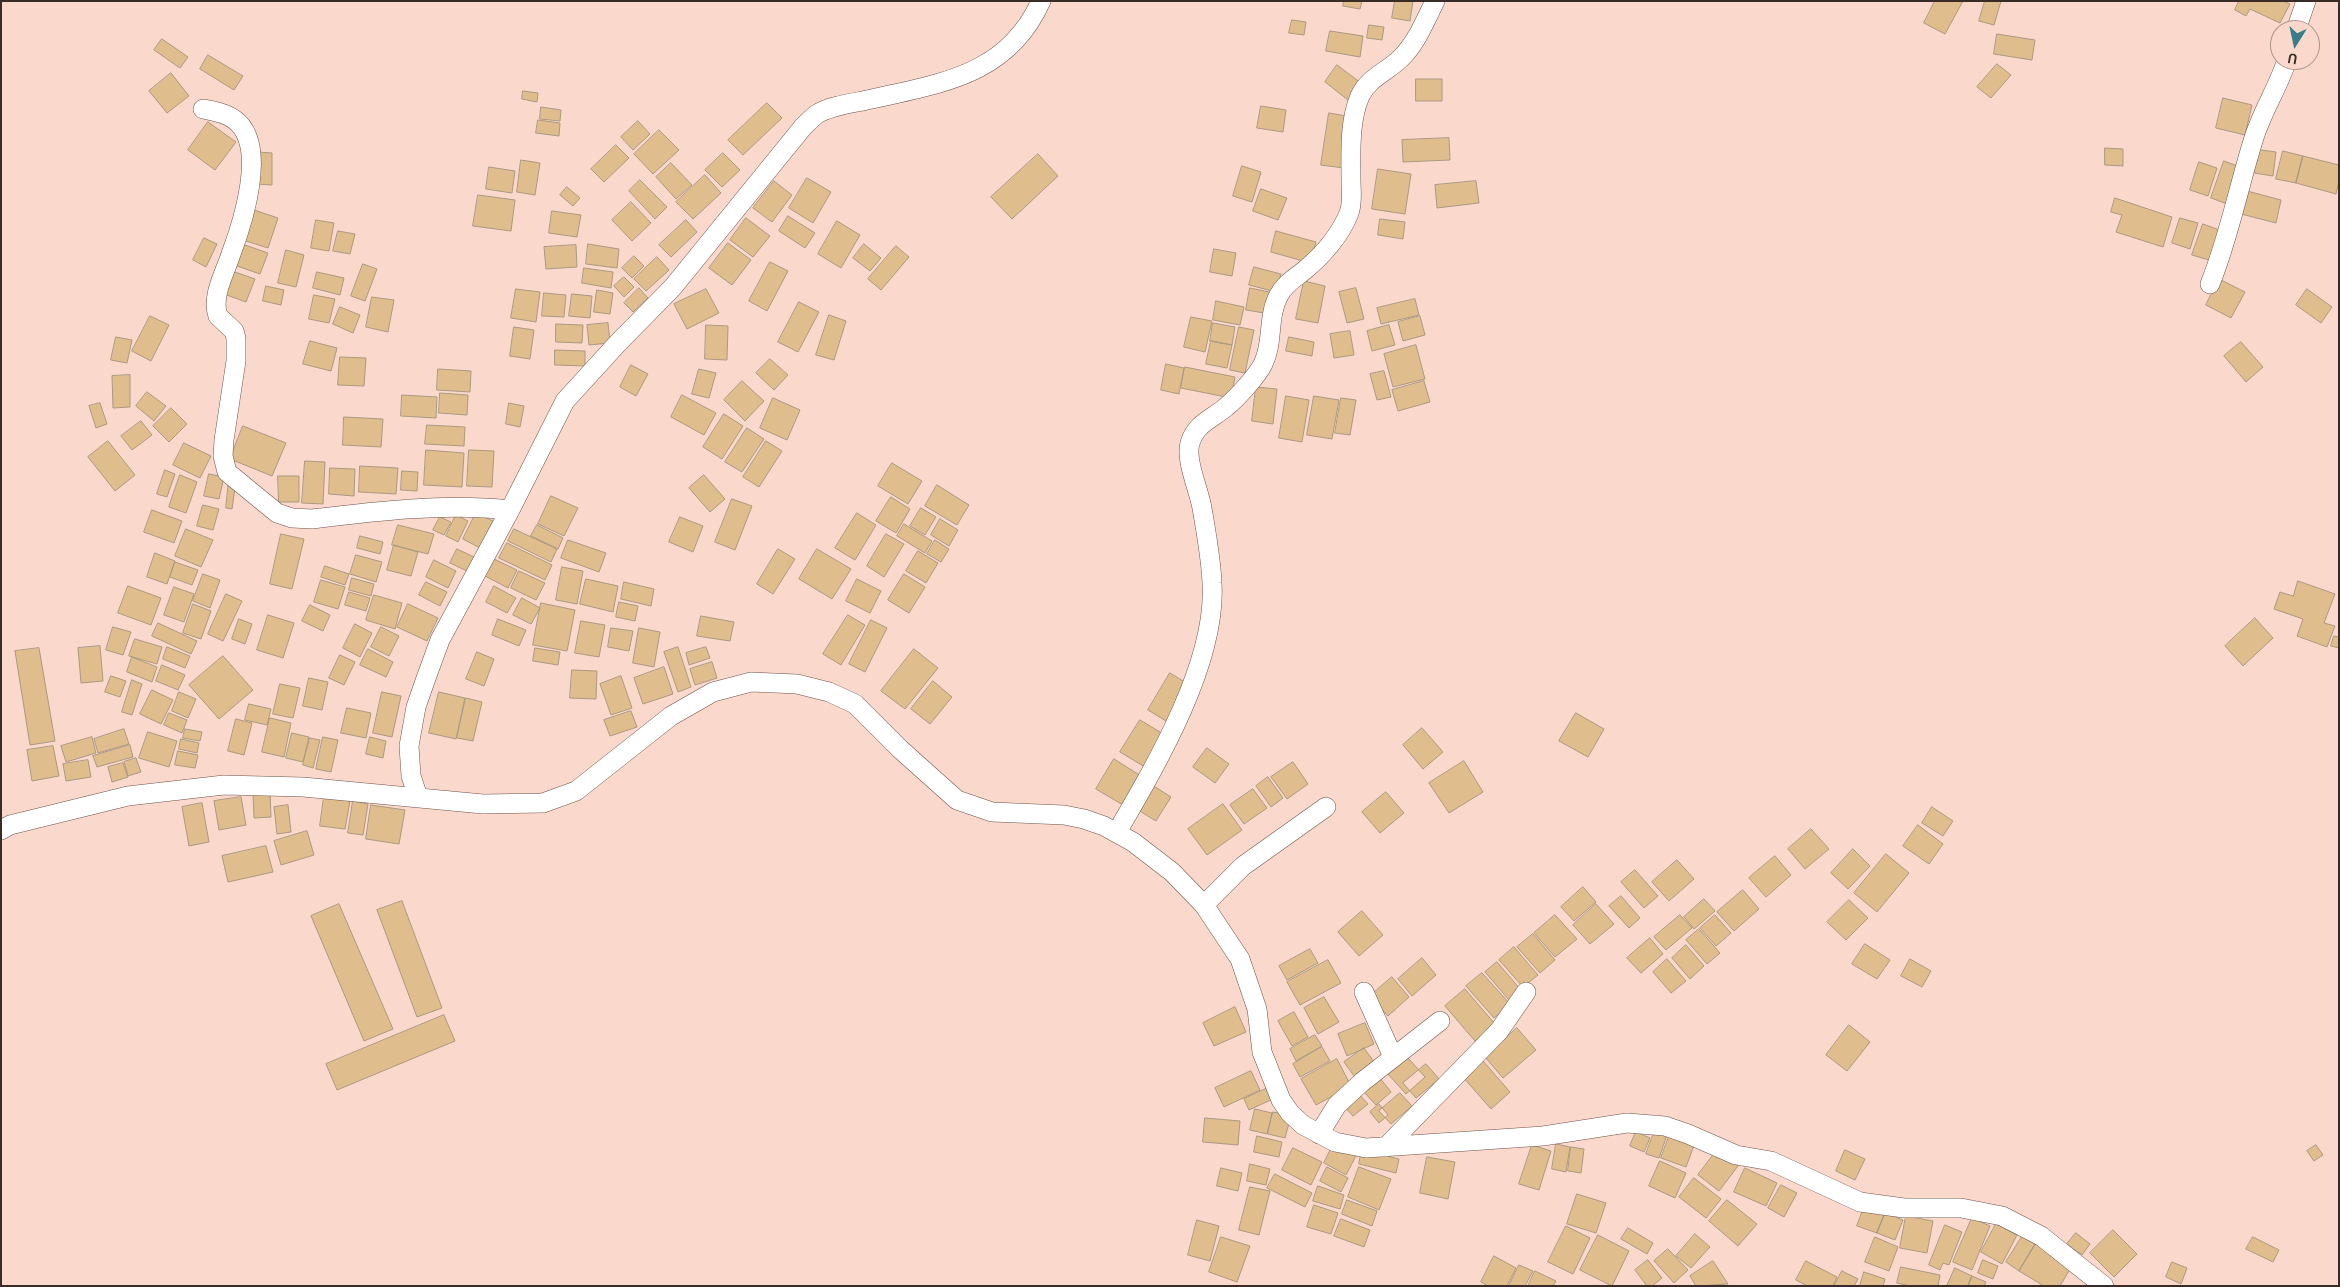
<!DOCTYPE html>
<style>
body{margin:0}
#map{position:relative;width:2340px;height:1287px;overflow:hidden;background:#fad8cc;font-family:"Space Grotesk",sans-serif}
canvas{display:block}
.frame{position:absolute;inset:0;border:2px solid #392c27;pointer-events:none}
.north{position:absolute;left:2270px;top:20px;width:50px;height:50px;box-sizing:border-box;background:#fad8cc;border:1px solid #ad938a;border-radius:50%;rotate:190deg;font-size:14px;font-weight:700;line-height:20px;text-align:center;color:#392c27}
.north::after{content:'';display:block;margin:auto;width:18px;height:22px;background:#397c8c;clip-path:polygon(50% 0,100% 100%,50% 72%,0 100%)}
</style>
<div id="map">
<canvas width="2340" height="1287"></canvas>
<div class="frame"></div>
<div class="north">U</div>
</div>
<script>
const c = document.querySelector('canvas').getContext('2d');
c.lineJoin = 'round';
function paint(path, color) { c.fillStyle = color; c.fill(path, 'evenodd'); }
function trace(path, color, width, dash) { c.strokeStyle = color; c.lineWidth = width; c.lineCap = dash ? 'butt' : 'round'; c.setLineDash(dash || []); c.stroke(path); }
const building = new Path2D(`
 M 1344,1 L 1362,1 L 1360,9 L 1343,6 Z
 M 1395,1 L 1413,1 L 1410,21 L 1392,18 Z
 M 1935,1 L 1963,1 L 1945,34 L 1924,23 Z
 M 1985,1 L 2001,1 L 1994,25 L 1979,21 Z
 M 2239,1 L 2283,1 L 2290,4 L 2280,23 L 2250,9 L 2246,16 L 2235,10 Z
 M 1292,20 L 1306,22 L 1304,35 L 1289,33 Z
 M 1369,25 L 1384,27 L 1382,40 L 1367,38 Z
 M 1330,31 L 1363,36 L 1360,57 L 1326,51 Z
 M 1997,34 L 2035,40 L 2032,60 L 1994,54 Z
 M 162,39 L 188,57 L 180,68 L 154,50 Z
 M 208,55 L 243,76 L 234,90 L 200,69 Z
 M 1997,64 L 2011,75 L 1991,98 L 1977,87 Z
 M 1337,65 L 1361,83 L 1348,100 L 1325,82 Z
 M 171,73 L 189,96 L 167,113 L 149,91 Z
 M 1416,79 L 1442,79 L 1442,101 L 1416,101 Z
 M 523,91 L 538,93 L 537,102 L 522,99 Z
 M 2223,98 L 2252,105 L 2245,135 L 2216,128 Z
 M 767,103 L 782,118 L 743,155 L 728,140 Z
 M 1261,106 L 1286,110 L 1283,132 L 1257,128 Z
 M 541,107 L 561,110 L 560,121 L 540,119 Z
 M 1329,113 L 1352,117 L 1344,168 L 1321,165 Z
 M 538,120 L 560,123 L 559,136 L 536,133 Z
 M 638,121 L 650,134 L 633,150 L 621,137 Z
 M 208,122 L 236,142 L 215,170 L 188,150 Z
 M 659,130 L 679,150 L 653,174 L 634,154 Z
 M 1449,138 L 1450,160 L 1403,162 L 1402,140 Z
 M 616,145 L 629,158 L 604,182 L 591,169 Z
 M 2105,148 L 2123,149 L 2123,166 L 2105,165 Z
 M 2254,149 L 2276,152 L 2273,176 L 2254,173 Z
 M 2283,151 L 2303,156 L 2296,183 L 2276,179 Z
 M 257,152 L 272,153 L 272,185 L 256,184 Z
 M 723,153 L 740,170 L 722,187 L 705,170 Z
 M 1038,154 L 1058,176 L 1012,219 L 991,197 Z
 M 2303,156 L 2339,165 L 2339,181 L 2336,194 L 2296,183 Z
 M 521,160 L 540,163 L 535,195 L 517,192 Z
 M 2224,161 L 2243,168 L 2230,205 L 2211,198 Z
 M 2199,162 L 2217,168 L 2208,196 L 2190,190 Z
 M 671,163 L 692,185 L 676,199 L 656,177 Z
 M 1242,166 L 1261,172 L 1252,202 L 1233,196 Z
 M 489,167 L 515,171 L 512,193 L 486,189 Z
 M 1378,169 L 1411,174 L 1405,214 L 1372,209 Z
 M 705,175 L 721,193 L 693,219 L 676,202 Z
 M 807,178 L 831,192 L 813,223 L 789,208 Z
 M 640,180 L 667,207 L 655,219 L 629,191 Z
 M 774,181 L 792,195 L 772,222 L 753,208 Z
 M 1476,181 L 1479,203 L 1437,208 L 1435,185 Z
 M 567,187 L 580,198 L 573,206 L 560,195 Z
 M 1261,189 L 1287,198 L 1278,220 L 1253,211 Z
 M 2247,191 L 2281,200 L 2276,223 L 2241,214 Z
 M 478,195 L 515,200 L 511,231 L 473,226 Z
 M 2115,198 L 2172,217 L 2163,247 L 2116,232 L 2122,215 L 2111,212 Z
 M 631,202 L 651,223 L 632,241 L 612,220 Z
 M 254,210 L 278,218 L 268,248 L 243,240 Z
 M 552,211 L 581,215 L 577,237 L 549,233 Z
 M 788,216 L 815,233 L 805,248 L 779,231 Z
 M 746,218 L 770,236 L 753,257 L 730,240 Z
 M 2180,218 L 2198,223 L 2190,249 L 2172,243 Z
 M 1380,219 L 1405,222 L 1403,239 L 1378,235 Z
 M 316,220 L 334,223 L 329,251 L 311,248 Z
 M 686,220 L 697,232 L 671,257 L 659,245 Z
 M 837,221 L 860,235 L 841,268 L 818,254 Z
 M 2203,224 L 2222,231 L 2212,261 L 2192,255 Z
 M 338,231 L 355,234 L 350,254 L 333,251 Z
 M 1276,231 L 1316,242 L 1310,263 L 1271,252 Z
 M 204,238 L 217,244 L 206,267 L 193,260 Z
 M 728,243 L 751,260 L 732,285 L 709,268 Z
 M 242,244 L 268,253 L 260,274 L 234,265 Z
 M 588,244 L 619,249 L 617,268 L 586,264 Z
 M 864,244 L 881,258 L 870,271 L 853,258 Z
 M 576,245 L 577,267 L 546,269 L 544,247 Z
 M 896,246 L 909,257 L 881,290 L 868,279 Z
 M 1214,249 L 1236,253 L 1232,276 L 1210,272 Z
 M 286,250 L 304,255 L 296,287 L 278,283 Z
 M 634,256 L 644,266 L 632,278 L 622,268 Z
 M 657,257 L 669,270 L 646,291 L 634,279 Z
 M 770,262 L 788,271 L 767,311 L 749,301 Z
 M 363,264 L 377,269 L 365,301 L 351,296 Z
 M 1254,267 L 1281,274 L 1276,292 L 1249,285 Z
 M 584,268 L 613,272 L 611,288 L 582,283 Z
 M 232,271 L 255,279 L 246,302 L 224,294 Z
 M 317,272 L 344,278 L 340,295 L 313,288 Z
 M 624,277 L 634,287 L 624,297 L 614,286 Z
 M 2219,279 L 2245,292 L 2231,318 L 2206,305 Z
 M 1304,281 L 1325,286 L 1318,323 L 1296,319 Z
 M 266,286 L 284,290 L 281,305 L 263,301 Z
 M 639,288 L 648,298 L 633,312 L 624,303 Z
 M 1250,288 L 1274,293 L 1270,314 L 1246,310 Z
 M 1356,288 L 1364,319 L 1347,323 L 1339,292 Z
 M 516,289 L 540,292 L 536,322 L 511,318 Z
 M 706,289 L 719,313 L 687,329 L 674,304 Z
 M 2307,289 L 2332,307 L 2321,323 L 2296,305 Z
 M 597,290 L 613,293 L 610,314 L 594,312 Z
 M 544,293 L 566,295 L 564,317 L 542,316 Z
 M 572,294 L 592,296 L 590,318 L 569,316 Z
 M 314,295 L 335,299 L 329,323 L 309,319 Z
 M 372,297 L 394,300 L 388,332 L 366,327 Z
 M 1415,299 L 1419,315 L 1381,324 L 1377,308 Z
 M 1216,301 L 1244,307 L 1240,325 L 1213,320 Z
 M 799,302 L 819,312 L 798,352 L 778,342 Z
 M 340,307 L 360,315 L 353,333 L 333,324 Z
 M 829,315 L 846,321 L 834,360 L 816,355 Z
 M 150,316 L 169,325 L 151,361 L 132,351 Z
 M 1420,316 L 1425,335 L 1403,341 L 1398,322 Z
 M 1191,317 L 1212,321 L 1205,352 L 1184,347 Z
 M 608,323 L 610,343 L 589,345 L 587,325 Z
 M 1213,323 L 1235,327 L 1232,345 L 1210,341 Z
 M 556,324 L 583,325 L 582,343 L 556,342 Z
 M 706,325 L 728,326 L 727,360 L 705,359 Z
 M 1389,325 L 1395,345 L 1372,351 L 1367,331 Z
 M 514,327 L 534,330 L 530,359 L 510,356 Z
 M 1239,327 L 1254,330 L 1245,373 L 1230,370 Z
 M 1350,331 L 1354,355 L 1334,358 L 1330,334 Z
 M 116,337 L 132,340 L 127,363 L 111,360 Z
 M 1289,337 L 1314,342 L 1312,356 L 1286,351 Z
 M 310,341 L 337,348 L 331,371 L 303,364 Z
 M 1211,341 L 1232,345 L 1227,368 L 1206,364 Z
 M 2241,342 L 2263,367 L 2246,382 L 2224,356 Z
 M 1416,345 L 1425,379 L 1393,387 L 1384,354 Z
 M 555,350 L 585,351 L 585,366 L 555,365 Z
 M 340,357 L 366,358 L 364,386 L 338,385 Z
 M 770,359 L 788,375 L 774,390 L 756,373 Z
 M 1166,364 L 1184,368 L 1179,394 L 1161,390 Z
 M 631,365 L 648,374 L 636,396 L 620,387 Z
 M 1185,367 L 1235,377 L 1231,398 L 1181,388 Z
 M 438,369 L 471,371 L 470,392 L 437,390 Z
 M 699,369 L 716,373 L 709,398 L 692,394 Z
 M 1384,371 L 1391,397 L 1377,400 L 1370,374 Z
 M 130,375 L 130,407 L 113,408 L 112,376 Z
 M 742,381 L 764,401 L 745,421 L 724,400 Z
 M 1424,381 L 1430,402 L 1398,411 L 1392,390 Z
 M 1256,387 L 1277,389 L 1273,424 L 1252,421 Z
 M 147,392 L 166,406 L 154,421 L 136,406 Z
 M 440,393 L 468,395 L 467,415 L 439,413 Z
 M 402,395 L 437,397 L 436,418 L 401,416 Z
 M 682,395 L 716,413 L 704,435 L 671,417 Z
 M 1286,396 L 1309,400 L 1302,442 L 1279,438 Z
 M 1314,396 L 1339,400 L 1332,439 L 1307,435 Z
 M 773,398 L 800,410 L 787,440 L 760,428 Z
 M 1341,398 L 1356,400 L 1350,435 L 1335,433 Z
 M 100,403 L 107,424 L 96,428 L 89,406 Z
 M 509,403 L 524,406 L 520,427 L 506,424 Z
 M 171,408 L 187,424 L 169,442 L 153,426 Z
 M 724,414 L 743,426 L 722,459 L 703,447 Z
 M 344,417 L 383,419 L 381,447 L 343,445 Z
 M 141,421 L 152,435 L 132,450 L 121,436 Z
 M 427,425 L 465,427 L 464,446 L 425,444 Z
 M 243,426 L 286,443 L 272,476 L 230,459 Z
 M 747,428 L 764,439 L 742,472 L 725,462 Z
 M 108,441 L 135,475 L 115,491 L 88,457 Z
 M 766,441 L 782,451 L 759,487 L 743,477 Z
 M 184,443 L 211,456 L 200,478 L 173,465 Z
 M 426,450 L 464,453 L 462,487 L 424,485 Z
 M 469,450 L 494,451 L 492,487 L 467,486 Z
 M 305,461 L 325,462 L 323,504 L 302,503 Z
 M 892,463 L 922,481 L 908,504 L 878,486 Z
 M 360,466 L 398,468 L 396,494 L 359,492 Z
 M 330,468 L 355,469 L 354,496 L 329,494 Z
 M 165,470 L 175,474 L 167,497 L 157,494 Z
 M 402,471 L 418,472 L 417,491 L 401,490 Z
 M 209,474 L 224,477 L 219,499 L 204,496 Z
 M 180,475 L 197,482 L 186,513 L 169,507 Z
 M 704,475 L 725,499 L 710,512 L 689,488 Z
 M 278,476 L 299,476 L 299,502 L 279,502 Z
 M 229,480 L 236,481 L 232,509 L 226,508 Z
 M 937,485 L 969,505 L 957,525 L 925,506 Z
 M 551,496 L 578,508 L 564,536 L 538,524 Z
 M 891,497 L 910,509 L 896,533 L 876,521 Z
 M 732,499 L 752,506 L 735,550 L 715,542 Z
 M 203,505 L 219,509 L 213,530 L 197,526 Z
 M 921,508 L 936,517 L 925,535 L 910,526 Z
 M 152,510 L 182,521 L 174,543 L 144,532 Z
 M 476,513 L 493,521 L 480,548 L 463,539 Z
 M 857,513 L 876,525 L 855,560 L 835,548 Z
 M 456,515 L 468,521 L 458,542 L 446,536 Z
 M 440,517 L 451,522 L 444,535 L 433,530 Z
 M 680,517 L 703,526 L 693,552 L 669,542 Z
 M 940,519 L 958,530 L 949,546 L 931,535 Z
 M 904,524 L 932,541 L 925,553 L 897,536 Z
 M 398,525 L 434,534 L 428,554 L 392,545 Z
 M 537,525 L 563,538 L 558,549 L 531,536 Z
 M 186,529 L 213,540 L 201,567 L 175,556 Z
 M 514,529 L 557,549 L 551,562 L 508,541 Z
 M 281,534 L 304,539 L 292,589 L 270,584 Z
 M 886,534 L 904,544 L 884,577 L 867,566 Z
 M 360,536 L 383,542 L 380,554 L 357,548 Z
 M 568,540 L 606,553 L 599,572 L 561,558 Z
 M 935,540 L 949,549 L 941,562 L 927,554 Z
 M 507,543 L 552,565 L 545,580 L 499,558 Z
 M 394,545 L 418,552 L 411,576 L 387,570 Z
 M 457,549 L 474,557 L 467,571 L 450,563 Z
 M 778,549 L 795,559 L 773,594 L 757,584 Z
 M 817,549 L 851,569 L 832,599 L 799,579 Z
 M 918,551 L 938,563 L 926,583 L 906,571 Z
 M 155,553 L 175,561 L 167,584 L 147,577 Z
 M 356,555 L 382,562 L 376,582 L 350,574 Z
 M 494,559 L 517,570 L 508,588 L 485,576 Z
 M 434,560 L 456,571 L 448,588 L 426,577 Z
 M 175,562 L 198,570 L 192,585 L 170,577 Z
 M 325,566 L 349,574 L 345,585 L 321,577 Z
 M 562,567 L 583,571 L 577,604 L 556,600 Z
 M 519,571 L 545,583 L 536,600 L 511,588 Z
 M 203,574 L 220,580 L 210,608 L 193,601 Z
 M 904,574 L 925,587 L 909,613 L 888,600 Z
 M 352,578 L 374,584 L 371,596 L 349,590 Z
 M 586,579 L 618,586 L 613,612 L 580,604 Z
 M 857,579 L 881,591 L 870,613 L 846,601 Z
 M 321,580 L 345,587 L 338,609 L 314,602 Z
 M 2298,581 L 2335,594 L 2324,623 L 2335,626 L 2327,647 L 2297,636 L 2303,619 L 2274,609 L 2280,592 L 2293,596 Z
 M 426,582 L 447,592 L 440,606 L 419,595 Z
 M 624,582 L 654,589 L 651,606 L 621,599 Z
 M 128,586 L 161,598 L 151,625 L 118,613 Z
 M 494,586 L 516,598 L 507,613 L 486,602 Z
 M 174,587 L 194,594 L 184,622 L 164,615 Z
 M 349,592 L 370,598 L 366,611 L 345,605 Z
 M 226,594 L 242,601 L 223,641 L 208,634 Z
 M 374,595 L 402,603 L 395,629 L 366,620 Z
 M 522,598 L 540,608 L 531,624 L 513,615 Z
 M 619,602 L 638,606 L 635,621 L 616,617 Z
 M 541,603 L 575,610 L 567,651 L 533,645 Z
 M 193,604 L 211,611 L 201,639 L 183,633 Z
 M 408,604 L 438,618 L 427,641 L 397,627 Z
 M 310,605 L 330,615 L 323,631 L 302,621 Z
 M 268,615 L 294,623 L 283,658 L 257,650 Z
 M 848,615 L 865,625 L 841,665 L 823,654 Z
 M 701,616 L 734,622 L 730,641 L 697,636 Z
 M 2255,618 L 2273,638 L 2243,666 L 2225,646 Z
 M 239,619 L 252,624 L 245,644 L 232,639 Z
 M 498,619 L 526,630 L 519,646 L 492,635 Z
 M 871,620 L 887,628 L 865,672 L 849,664 Z
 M 581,621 L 605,625 L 599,657 L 575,653 Z
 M 158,623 L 197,641 L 191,654 L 152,636 Z
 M 355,624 L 372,633 L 360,657 L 343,648 Z
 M 113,627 L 131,632 L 123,655 L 106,650 Z
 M 381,627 L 399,636 L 389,656 L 371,647 Z
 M 611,628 L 633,631 L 629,651 L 608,647 Z
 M 639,628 L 660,632 L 654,667 L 633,663 Z
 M 2334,636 L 2339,637 L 2339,648 L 2331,646 Z
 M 135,639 L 162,647 L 157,664 L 129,656 Z
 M 100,646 L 103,681 L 81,683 L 78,648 Z
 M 167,647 L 190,656 L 185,668 L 163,659 Z
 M 678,647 L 691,687 L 678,692 L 664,652 Z
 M 706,647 L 710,658 L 689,665 L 686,653 Z
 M 39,648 L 55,741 L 30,745 L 15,651 Z
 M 535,648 L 560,652 L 558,665 L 533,661 Z
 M 368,649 L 393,662 L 386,677 L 360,665 Z
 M 914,649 L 938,668 L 905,709 L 881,691 Z
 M 477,652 L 494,659 L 484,686 L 466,679 Z
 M 340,655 L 355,662 L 344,685 L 329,678 Z
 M 223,656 L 253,690 L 219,719 L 189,685 Z
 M 132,657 L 157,667 L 152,682 L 127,672 Z
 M 712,662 L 717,678 L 695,685 L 690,669 Z
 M 162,665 L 185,675 L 178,690 L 156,681 Z
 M 664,667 L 673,694 L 643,704 L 634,678 Z
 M 572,670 L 597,671 L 596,699 L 570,698 Z
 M 1170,673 L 1188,684 L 1166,721 L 1148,710 Z
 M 111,676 L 126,681 L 120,697 L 105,692 Z
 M 621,676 L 632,708 L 611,715 L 600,684 Z
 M 309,678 L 328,682 L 322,710 L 303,706 Z
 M 132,680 L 142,684 L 132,715 L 122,712 Z
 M 933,681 L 952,697 L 930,724 L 911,709 Z
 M 280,684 L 300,688 L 293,718 L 273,714 Z
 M 152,690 L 173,700 L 161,724 L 140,714 Z
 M 179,692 L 196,699 L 188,718 L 172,711 Z
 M 382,692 L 401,696 L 392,737 L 373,733 Z
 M 439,692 L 465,698 L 456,739 L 429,733 Z
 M 466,698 L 482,702 L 473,741 L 457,738 Z
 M 249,704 L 271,709 L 267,725 L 245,720 Z
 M 347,708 L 371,713 L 366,738 L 341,733 Z
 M 631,711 L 637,727 L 610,736 L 604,720 Z
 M 169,713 L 187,720 L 182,733 L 164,725 Z
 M 1576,713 L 1604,729 L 1588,757 L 1559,741 Z
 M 270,718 L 291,723 L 284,757 L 262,752 Z
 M 236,719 L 252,723 L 244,755 L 228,751 Z
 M 1140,720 L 1165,735 L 1145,767 L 1120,752 Z
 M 1422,728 L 1443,752 L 1423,769 L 1403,745 Z
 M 124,729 L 129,744 L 98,753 L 94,739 Z
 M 185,729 L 202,732 L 200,741 L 183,738 Z
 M 148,732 L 177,741 L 169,767 L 139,758 Z
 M 292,733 L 309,737 L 303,762 L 286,758 Z
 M 92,737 L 96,753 L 66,762 L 61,746 Z
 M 323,737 L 338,740 L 331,772 L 316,769 Z
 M 370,737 L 386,741 L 383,758 L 366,754 Z
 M 310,738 L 320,740 L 313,768 L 303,765 Z
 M 181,739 L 199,743 L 197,753 L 179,749 Z
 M 130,745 L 133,757 L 97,767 L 93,756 Z
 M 53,746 L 59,776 L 32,781 L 27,750 Z
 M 1207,748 L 1229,764 L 1215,783 L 1193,767 Z
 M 178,751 L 198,755 L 195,768 L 175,765 Z
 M 136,758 L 141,772 L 128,776 L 124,762 Z
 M 1114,759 L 1141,776 L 1123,805 L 1096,789 Z
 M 88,760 L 91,777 L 66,781 L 63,764 Z
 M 1464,761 L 1483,792 L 1449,813 L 1429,783 Z
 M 1293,762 L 1308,784 L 1287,799 L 1271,777 Z
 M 123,763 L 128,777 L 112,782 L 108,767 Z
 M 1268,777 L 1283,798 L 1271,807 L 1256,786 Z
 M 1149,783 L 1171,797 L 1156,821 L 1133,807 Z
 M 1253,789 L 1267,808 L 1244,824 L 1230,805 Z
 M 270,792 L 271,817 L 254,818 L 253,793 Z
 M 1386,792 L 1404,813 L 1380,833 L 1362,812 Z
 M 241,797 L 246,825 L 219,830 L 214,801 Z
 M 324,797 L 350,801 L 345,829 L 320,826 Z
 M 353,801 L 368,804 L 363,835 L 348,833 Z
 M 202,803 L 209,842 L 189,846 L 182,807 Z
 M 1223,804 L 1242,830 L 1207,855 L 1188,829 Z
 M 288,805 L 291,832 L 277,834 L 274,807 Z
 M 371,805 L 405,810 L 399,844 L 366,839 Z
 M 1932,807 L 1953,821 L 1943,836 L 1922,823 Z
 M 1918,825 L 1943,844 L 1929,864 L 1903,846 Z
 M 1811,829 L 1829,849 L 1805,869 L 1788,849 Z
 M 307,831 L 314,855 L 281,865 L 274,841 Z
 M 266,846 L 273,872 L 228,882 L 222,856 Z
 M 1853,849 L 1870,866 L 1848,889 L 1831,873 Z
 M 1886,854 L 1909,873 L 1877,912 L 1854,893 Z
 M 1775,856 L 1791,875 L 1766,897 L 1749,878 Z
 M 1677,860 L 1694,879 L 1669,901 L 1652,882 Z
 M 1635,870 L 1658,896 L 1644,908 L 1621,882 Z
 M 1583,887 L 1596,902 L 1574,921 L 1561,907 Z
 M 1743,890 L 1759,909 L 1734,931 L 1717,912 Z
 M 1621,896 L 1640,918 L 1629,928 L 1609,906 Z
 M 1704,899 L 1715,911 L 1694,929 L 1684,917 Z
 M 1849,900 L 1868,918 L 1846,940 L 1827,922 Z
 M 402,901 L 442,1008 L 417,1017 L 377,910 Z
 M 339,904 L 393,1029 L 364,1041 L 311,916 Z
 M 1596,904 L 1614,924 L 1590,944 L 1573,925 Z
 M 1362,911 L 1383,935 L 1359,956 L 1338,932 Z
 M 1555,915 L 1577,939 L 1555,957 L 1534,933 Z
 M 1680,915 L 1692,928 L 1666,950 L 1654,937 Z
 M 1715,915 L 1731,933 L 1716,946 L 1700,928 Z
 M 1699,929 L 1720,953 L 1707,964 L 1686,940 Z
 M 1533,934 L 1555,960 L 1540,973 L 1517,947 Z
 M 1650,938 L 1663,954 L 1641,973 L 1627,958 Z
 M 1865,944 L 1890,960 L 1877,979 L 1852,964 Z
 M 1686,945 L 1704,966 L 1690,979 L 1672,958 Z
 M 1514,947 L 1538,975 L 1523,987 L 1499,960 Z
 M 1310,949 L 1318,963 L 1287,980 L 1279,966 Z
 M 1422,958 L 1436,975 L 1412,996 L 1398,979 Z
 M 1667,959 L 1686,981 L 1671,993 L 1653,972 Z
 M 1910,959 L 1931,971 L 1922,987 L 1901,976 Z
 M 1328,960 L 1341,983 L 1300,1005 L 1287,982 Z
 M 1497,962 L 1521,990 L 1509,1000 L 1485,972 Z
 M 1482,973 L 1510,1004 L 1494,1018 L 1466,986 Z
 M 1392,977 L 1409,997 L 1388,1016 L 1370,996 Z
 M 1465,989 L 1495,1024 L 1475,1041 L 1445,1006 Z
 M 1324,997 L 1339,1022 L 1318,1034 L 1304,1008 Z
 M 1235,1007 L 1246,1032 L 1214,1046 L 1203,1023 Z
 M 1294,1012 L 1308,1037 L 1292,1046 L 1278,1021 Z
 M 444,1015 L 455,1041 L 337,1090 L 326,1064 Z
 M 1365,1023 L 1374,1044 L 1347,1056 L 1338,1034 Z
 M 1849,1025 L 1870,1042 L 1847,1071 L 1826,1055 Z
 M 1517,1028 L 1536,1050 L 1503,1078 L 1485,1057 Z
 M 1315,1035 L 1322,1046 L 1296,1061 L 1290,1049 Z
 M 1322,1047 L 1330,1061 L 1300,1077 L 1293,1064 Z
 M 1364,1048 L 1377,1066 L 1357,1080 L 1344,1062 Z
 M 1408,1058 L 1425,1077 L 1406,1094 L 1388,1074 Z
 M 1337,1059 L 1351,1086 L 1316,1105 L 1301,1079 Z
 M 1483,1061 L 1510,1092 L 1491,1109 L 1463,1077 Z
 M 1426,1064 L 1439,1079 L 1416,1098 L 1403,1083 Z
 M 1251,1071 L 1260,1090 L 1224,1107 L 1215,1088 Z
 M 1379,1077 L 1391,1092 L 1376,1105 L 1363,1091 Z
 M 1270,1087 L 1275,1098 L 1249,1110 L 1244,1099 Z
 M 1358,1093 L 1368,1104 L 1353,1116 L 1343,1105 Z
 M 1400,1093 L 1412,1106 L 1391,1124 L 1379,1111 Z
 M 1379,1104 L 1388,1115 L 1379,1123 L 1370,1112 Z
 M 1255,1109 L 1272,1113 L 1267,1134 L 1250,1130 Z
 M 1273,1112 L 1291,1116 L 1285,1138 L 1268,1134 Z
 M 1205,1118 L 1240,1121 L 1238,1145 L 1203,1142 Z
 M 1656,1127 L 1668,1132 L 1659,1158 L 1646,1154 Z
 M 1671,1131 L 1696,1140 L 1686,1167 L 1661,1158 Z
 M 1636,1132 L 1650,1138 L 1644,1152 L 1630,1146 Z
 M 1257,1136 L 1282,1142 L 1279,1157 L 1254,1152 Z
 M 1334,1143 L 1357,1154 L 1346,1175 L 1324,1163 Z
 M 1556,1144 L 1570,1147 L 1566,1172 L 1552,1169 Z
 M 1532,1145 L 1551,1151 L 1539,1190 L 1519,1184 Z
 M 2316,1145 L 2323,1155 L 2314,1161 L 2307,1151 Z
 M 1571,1147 L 1584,1149 L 1581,1173 L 1568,1171 Z
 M 1293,1148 L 1322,1162 L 1311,1185 L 1282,1170 Z
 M 1362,1150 L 1399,1159 L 1396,1173 L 1359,1164 Z
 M 1717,1150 L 1738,1166 L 1719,1191 L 1698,1175 Z
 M 1845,1150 L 1865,1159 L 1855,1180 L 1836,1171 Z
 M 1427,1157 L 1455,1162 L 1448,1199 L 1420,1193 Z
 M 1660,1161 L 1686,1173 L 1675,1198 L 1649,1186 Z
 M 1250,1164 L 1270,1169 L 1266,1185 L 1247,1181 Z
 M 1327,1167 L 1348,1178 L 1341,1192 L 1320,1181 Z
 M 1359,1167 L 1391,1179 L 1379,1210 L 1348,1197 Z
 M 1221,1168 L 1242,1173 L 1238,1191 L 1217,1186 Z
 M 1745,1168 L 1777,1183 L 1766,1206 L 1734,1192 Z
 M 1275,1174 L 1312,1193 L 1305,1207 L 1267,1188 Z
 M 1694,1178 L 1721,1199 L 1706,1218 L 1679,1197 Z
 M 1781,1185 L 1797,1193 L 1784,1217 L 1768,1208 Z
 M 1318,1186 L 1344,1195 L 1340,1209 L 1313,1201 Z
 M 1250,1187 L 1270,1191 L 1259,1235 L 1239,1230 Z
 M 1577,1194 L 1606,1203 L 1596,1233 L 1567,1224 Z
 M 1347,1200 L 1377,1211 L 1372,1226 L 1342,1214 Z
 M 1727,1200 L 1757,1224 L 1738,1246 L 1709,1221 Z
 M 1314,1205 L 1338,1213 L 1331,1234 L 1307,1227 Z
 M 1865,1205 L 1885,1213 L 1877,1233 L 1857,1226 Z
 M 1885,1213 L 1903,1220 L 1895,1240 L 1877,1233 Z
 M 1906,1216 L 1933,1221 L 1927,1253 L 1900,1248 Z
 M 1972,1218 L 1990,1226 L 1972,1270 L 1953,1262 Z
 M 1341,1219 L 1370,1230 L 1364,1247 L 1334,1236 Z
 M 1197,1220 L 1219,1226 L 1210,1261 L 1188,1255 Z
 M 1996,1224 L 2017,1235 L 2002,1264 L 1981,1252 Z
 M 1945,1225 L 1962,1232 L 1949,1265 L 1943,1263 L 1940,1270 L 1929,1265 Z
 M 1566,1226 L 1590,1238 L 1573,1274 L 1548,1262 Z
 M 1628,1228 L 1653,1243 L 1647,1254 L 1621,1239 Z
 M 2113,1230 L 2137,1254 L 2114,1277 L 2090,1253 Z
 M 2076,1233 L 2090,1244 L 2082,1255 L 2067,1244 Z
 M 1695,1234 L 1710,1247 L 1691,1268 L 1676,1256 Z
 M 1598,1235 L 1629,1251 L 1612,1286 L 1580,1270 Z
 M 2023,1235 L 2036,1243 L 2019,1271 L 2006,1262 Z
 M 1221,1237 L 1250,1246 L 1237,1282 L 1209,1272 Z
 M 1875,1237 L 1898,1247 L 1889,1271 L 1865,1262 Z
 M 2253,1237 L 2279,1250 L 2273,1262 L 2246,1249 Z
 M 2036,1243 L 2073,1264 L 2060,1286 L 2044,1286 L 2019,1271 Z
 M 1668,1249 L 1688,1270 L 1674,1283 L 1654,1261 Z
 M 1494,1256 L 1516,1268 L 1507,1286 L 1488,1286 L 1481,1282 Z
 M 1648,1260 L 1662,1278 L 1652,1286 L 1647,1286 L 1635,1270 Z
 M 1983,1260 L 1998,1266 L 1993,1279 L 1978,1273 Z
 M 1713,1261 L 1728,1284 L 1696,1286 L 1690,1276 Z
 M 1806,1261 L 1837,1277 L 1833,1286 L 1807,1286 L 1796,1280 Z
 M 2172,1262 L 2187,1268 L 2181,1284 L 2166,1277 Z
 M 1519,1265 L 1533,1271 L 1525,1286 L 1509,1286 Z
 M 1901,1267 L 1940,1275 L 1938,1286 L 1910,1286 L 1897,1283 Z
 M 1955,1268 L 1972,1276 L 1968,1286 L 1947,1286 Z
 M 1535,1271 L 1556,1281 L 1553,1286 L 1528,1286 Z
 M 1842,1271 L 1858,1279 L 1854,1286 L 1834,1286 Z
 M 1864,1272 L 1885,1279 L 1883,1286 L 1860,1286 Z
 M 1972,1276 L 1986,1282 L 1984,1286 L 1968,1286 Z`);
const minor = new Path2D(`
 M 2296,30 L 2306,1
 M 203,109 C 214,111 226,113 235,120 C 268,145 243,222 231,254 C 225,273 211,296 218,316 L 234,331 L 236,338 L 236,361 L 224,440 L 223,456 L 227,472 L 277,513 L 292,518 L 312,519 C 378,511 444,503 510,510
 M 2210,284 C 2229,237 2238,189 2253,141 C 2261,113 2278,88 2287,60
 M 418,797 L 411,776 L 409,746 L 416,707 L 425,681 L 440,640 L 510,510 L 565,401 L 617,344 L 673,287 L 803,127 C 807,123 812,118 817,114 C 832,105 855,103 872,99 C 942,83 1008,75 1041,1
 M 1,830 L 10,825 L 128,796 L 224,785 L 303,787 L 483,804 L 543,803 L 576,791 L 671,716 L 713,692 L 751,682 L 797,684 L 829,692 L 855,704 L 900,749 L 957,800 L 992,812 L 1064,815 L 1084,819 L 1104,826 L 1133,842 L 1172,872 L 1204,905 L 1240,959 L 1257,1009 L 1262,1052 L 1281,1100 L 1290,1113 L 1303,1125 L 1335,1142 L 1366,1148 L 1543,1136 L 1627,1123 L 1665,1126 L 1688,1134 L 1736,1155 L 1771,1161 L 1860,1202 L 1904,1208 L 1961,1208 L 2002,1216 L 2041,1236 L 2104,1286
 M 1117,832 C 1156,765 1217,662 1212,583 C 1211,558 1206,532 1202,508 C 1199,490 1185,460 1190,443 C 1196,423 1212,419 1226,407 C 1237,398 1257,376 1263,364 C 1274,342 1267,316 1279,295 C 1285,283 1297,277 1306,269 C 1323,255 1341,234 1349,213 C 1353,203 1351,191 1351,180 C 1351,153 1349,121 1360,96 C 1369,77 1387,72 1401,58 C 1417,42 1425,21 1435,1
 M 1204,905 L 1243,866 L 1326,807
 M 1364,992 L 1393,1057
 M 1319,1134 L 1337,1105 L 1362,1082 L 1440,1021
 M 1386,1147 L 1499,1031 L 1526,992`);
paint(building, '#dfbd8d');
trace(building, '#ab9980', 1);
trace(minor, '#6f5348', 20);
trace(minor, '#fff', 19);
</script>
